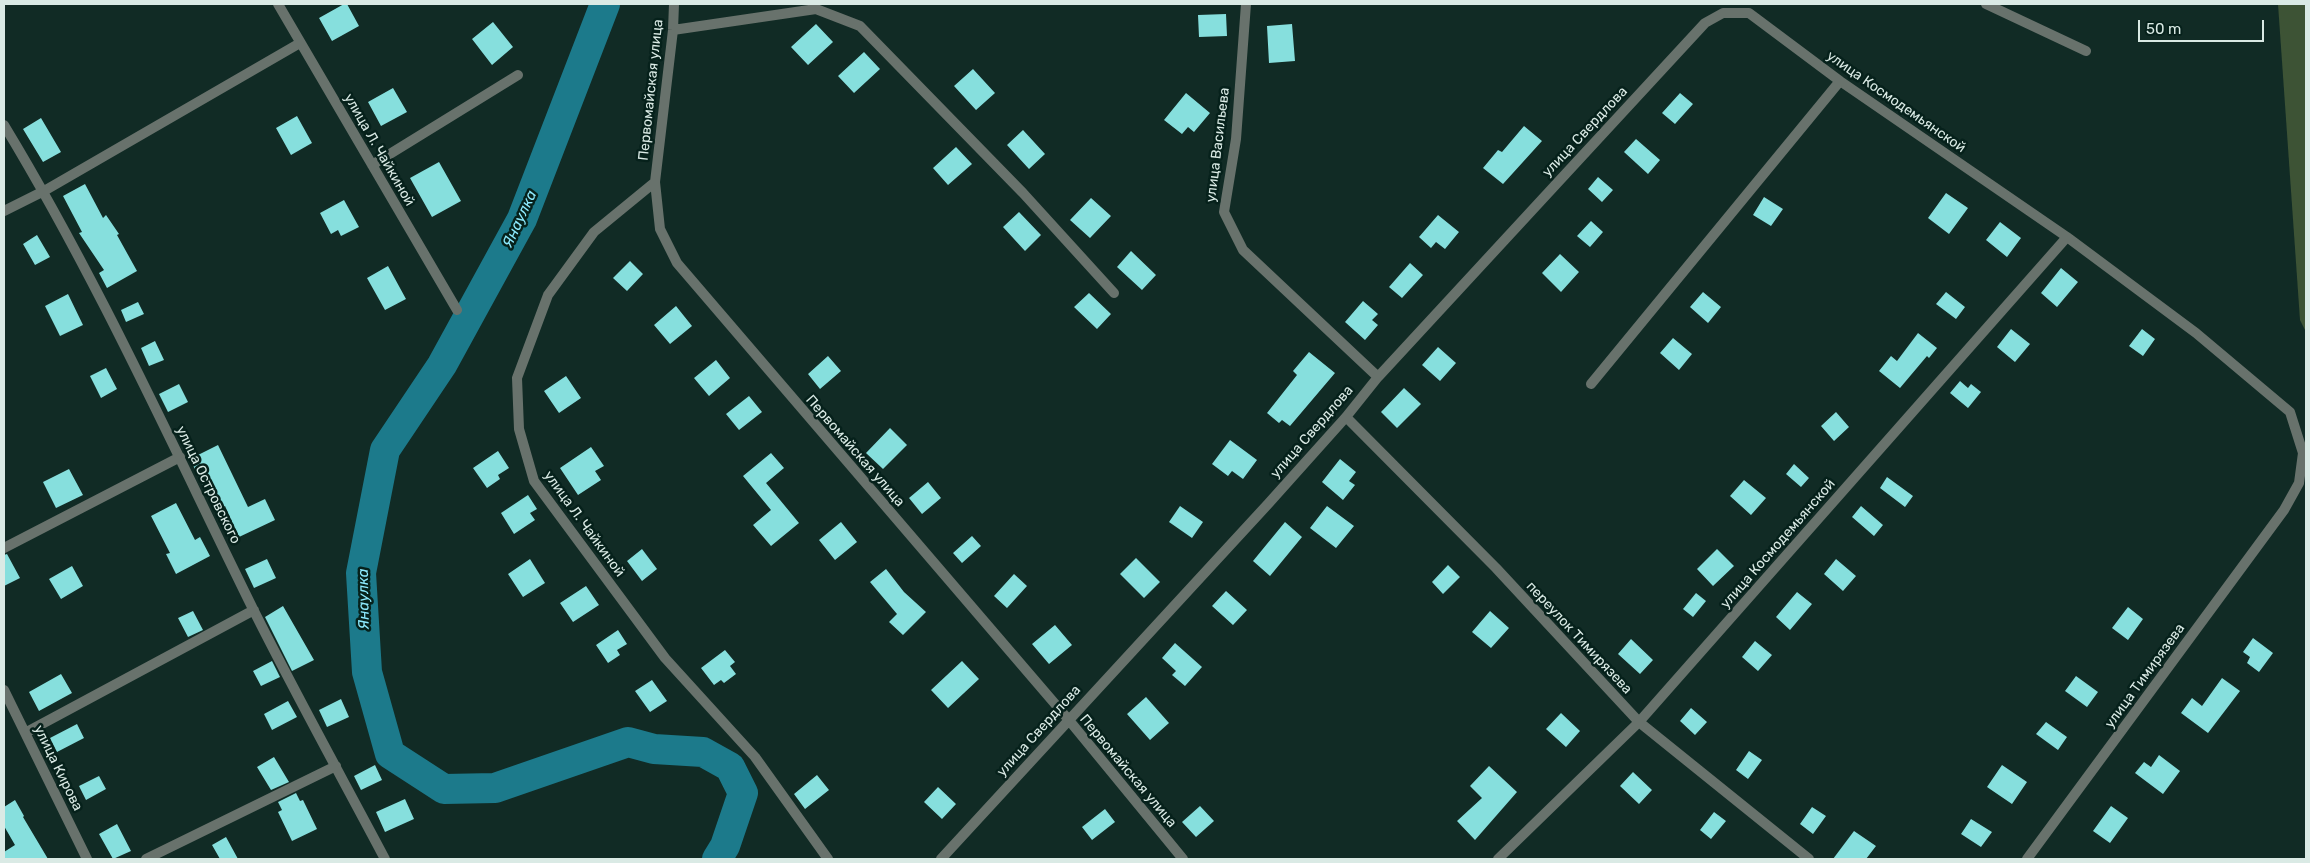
<!DOCTYPE html>
<meta charset="utf-8">
<style>
body{margin:0}
#map{position:relative;width:2310px;height:863px;overflow:hidden;background:#112b25;font-family:Rubik,sans-serif}
canvas{display:block}
.frame{position:absolute;inset:0;border:5px solid #daeae5;pointer-events:none}
.scale{position:absolute;left:2138px;top:20px;width:126px;height:22px;box-sizing:border-box;border:2px solid #daeae5;border-top:0;padding-left:6px;font-size:15px;line-height:18px;white-space:nowrap;color:#daeae5;-webkit-text-stroke:4px #06211b;paint-order:stroke}
</style>
<div id="map">
<canvas width="2310" height="863"></canvas>
<div class="frame"></div>
<div class="scale">50 m</div>
</div>
<script>
const c = document.querySelector('canvas').getContext('2d');
c.lineJoin = 'round';
function paint(path, color) { c.fillStyle = color; c.fill(path, 'evenodd'); }
function trace(path, color, width, dash) { c.strokeStyle = color; c.lineWidth = width; c.lineCap = dash ? 'butt' : 'round'; c.setLineDash(dash || []); c.stroke(path); }
function write(font, color, halo, rows, align = 'center') {
  c.font = font + ' Rubik,sans-serif'; c.lineWidth = 5; c.setLineDash([]); c.textBaseline = 'middle'; c.strokeStyle = halo; c.fillStyle = color; for (const [text, x, y, turn = 0] of rows) {
    c.save(); c.translate(x, y); c.rotate((+turn || 0) * Math.PI / 180); c.textAlign = isNaN(turn) ? turn : align; if (halo) c.strokeText(text, 0, 0); c.fillText(text, 0, 0); c.restore();
  }
}
const green = new Path2D(`
 M 2278,4 L 2306,4 L 2306,332 L 2300,320 Z`);
const river = new Path2D(`
 M 605,4 L 522,219 L 442,365 L 385,450 L 361,573 L 367,672 L 390,754 L 444,789 L 495,788 L 628,742 L 654,749 L 703,752 L 730,767 L 743,793 L 725,846 L 717,859`);
const building = new Path2D(`
 M 344,4 L 347,4 L 359,26 L 332,41 L 319,18 Z
 M 1226,14 L 1227,36 L 1199,37 L 1198,15 Z
 M 493,22 L 513,47 L 492,65 L 472,39 Z
 M 816,24 L 833,42 L 808,65 L 791,47 Z
 M 1292,24 L 1295,61 L 1269,63 L 1267,26 Z
 M 864,52 L 880,69 L 854,93 L 838,76 Z
 M 973,69 L 995,93 L 976,110 L 954,86 Z
 M 393,88 L 407,112 L 381,126 L 368,102 Z
 M 1186,93 L 1210,113 L 1194,132 L 1188,127 L 1182,134 L 1164,120 Z
 M 1680,93 L 1693,104 L 1675,124 L 1662,113 Z
 M 297,116 L 312,143 L 291,155 L 276,128 Z
 M 41,118 L 61,152 L 43,162 L 23,129 Z
 M 1524,126 L 1542,141 L 1503,184 L 1483,168 L 1498,150 L 1502,152 Z
 M 1023,130 L 1045,154 L 1029,169 L 1007,145 Z
 M 1636,139 L 1660,160 L 1648,174 L 1624,152 Z
 M 956,147 L 972,164 L 948,185 L 933,168 Z
 M 439,162 L 461,201 L 432,217 L 410,178 Z
 M 1598,177 L 1613,190 L 1602,202 L 1588,189 Z
 M 85,184 L 103,218 L 106,215 L 119,234 L 117,235 L 137,271 L 107,288 L 99,273 L 104,270 L 79,233 L 82,232 L 63,196 Z
 M 1946,193 L 1968,208 L 1949,234 L 1928,218 Z
 M 1764,197 L 1783,209 L 1771,226 L 1753,215 Z
 M 1091,198 L 1111,216 L 1090,238 L 1070,220 Z
 M 344,200 L 359,227 L 341,236 L 338,230 L 331,234 L 320,213 Z
 M 1019,212 L 1041,235 L 1025,251 L 1003,227 Z
 M 1438,215 L 1459,232 L 1445,249 L 1436,242 L 1431,248 L 1419,237 Z
 M 1591,221 L 1603,232 L 1590,247 L 1577,236 Z
 M 2000,222 L 2021,238 L 2007,257 L 1986,240 Z
 M 37,235 L 50,257 L 35,265 L 23,244 Z
 M 1131,251 L 1156,275 L 1142,290 L 1117,267 Z
 M 1560,254 L 1579,272 L 1561,292 L 1542,273 Z
 M 630,261 L 643,274 L 627,291 L 613,278 Z
 M 1410,263 L 1423,275 L 1402,298 L 1389,287 Z
 M 388,266 L 406,299 L 385,310 L 367,278 Z
 M 2061,268 L 2078,282 L 2057,307 L 2041,293 Z
 M 1703,292 L 1721,307 L 1708,323 L 1690,307 Z
 M 1946,292 L 1965,307 L 1956,319 L 1936,304 Z
 M 1089,293 L 1111,314 L 1097,329 L 1074,307 Z
 M 68,294 L 83,325 L 60,336 L 45,306 Z
 M 1363,301 L 1378,314 L 1372,320 L 1378,325 L 1365,340 L 1345,322 Z
 M 138,302 L 144,314 L 126,322 L 121,310 Z
 M 676,306 L 692,326 L 670,344 L 654,325 Z
 M 2011,329 L 2030,344 L 2015,362 L 1997,347 Z
 M 2142,329 L 2155,339 L 2143,356 L 2129,346 Z
 M 1918,333 L 1937,348 L 1929,358 L 1927,356 L 1900,388 L 1879,371 L 1891,356 L 1897,361 Z
 M 1673,338 L 1692,354 L 1679,370 L 1660,353 Z
 M 155,341 L 164,360 L 149,366 L 141,348 Z
 M 1438,347 L 1456,363 L 1440,381 L 1422,365 Z
 M 1309,352 L 1335,373 L 1290,426 L 1282,420 L 1279,423 L 1267,413 L 1297,375 L 1293,371 Z
 M 828,356 L 841,371 L 820,389 L 808,374 Z
 M 716,360 L 730,378 L 709,396 L 694,378 Z
 M 106,368 L 117,389 L 101,398 L 90,376 Z
 M 566,376 L 581,398 L 559,413 L 544,391 Z
 M 1960,381 L 1968,388 L 1971,384 L 1981,392 L 1968,408 L 1950,393 Z
 M 179,384 L 188,402 L 168,412 L 159,394 Z
 M 1404,388 L 1421,404 L 1397,428 L 1381,412 Z
 M 749,396 L 762,412 L 739,430 L 726,414 Z
 M 1836,412 L 1849,427 L 1834,441 L 1821,426 Z
 M 890,428 L 907,445 L 883,469 L 866,453 Z
 M 1230,440 L 1257,460 L 1243,479 L 1232,471 L 1228,476 L 1212,464 Z
 M 218,445 L 248,507 L 265,499 L 275,520 L 239,537 L 225,506 L 215,511 L 190,459 Z
 M 591,447 L 604,466 L 595,471 L 601,480 L 578,495 L 560,468 Z
 M 498,451 L 509,468 L 498,475 L 500,479 L 487,488 L 473,468 Z
 M 771,453 L 784,468 L 766,483 L 799,523 L 771,546 L 753,525 L 771,510 L 743,476 Z
 M 1340,459 L 1356,472 L 1349,481 L 1355,485 L 1343,500 L 1322,482 Z
 M 1794,464 L 1809,478 L 1801,487 L 1786,474 Z
 M 69,469 L 83,495 L 56,508 L 43,482 Z
 M 1887,477 L 1913,496 L 1905,507 L 1880,488 Z
 M 1744,480 L 1766,498 L 1751,515 L 1730,496 Z
 M 928,482 L 941,498 L 922,514 L 909,498 Z
 M 528,495 L 537,509 L 530,513 L 535,520 L 514,534 L 501,513 Z
 M 176,503 L 195,540 L 200,537 L 210,556 L 176,574 L 166,554 L 170,553 L 151,516 Z
 M 1180,506 L 1203,522 L 1192,538 L 1169,522 Z
 M 1327,506 L 1354,526 L 1336,548 L 1310,528 Z
 M 1861,506 L 1883,525 L 1874,536 L 1852,517 Z
 M 841,522 L 857,542 L 835,560 L 819,540 Z
 M 1285,522 L 1302,537 L 1270,576 L 1253,561 Z
 M 972,536 L 981,546 L 962,563 L 953,553 Z
 M 642,549 L 657,569 L 642,581 L 627,561 Z
 M 1717,549 L 1734,566 L 1713,586 L 1697,569 Z
 M 7,554 L 20,578 L 4,586 L 4,555 Z
 M 1136,558 L 1160,582 L 1144,598 L 1120,574 Z
 M 267,559 L 276,578 L 254,588 L 245,569 Z
 M 530,559 L 545,583 L 523,597 L 508,574 Z
 M 1836,559 L 1856,576 L 1843,591 L 1824,574 Z
 M 1448,565 L 1460,577 L 1443,594 L 1432,582 Z
 M 72,566 L 83,586 L 61,599 L 49,579 Z
 M 886,569 L 904,592 L 926,612 L 903,635 L 889,622 L 897,614 L 870,582 Z
 M 1014,574 L 1027,586 L 1007,608 L 994,596 Z
 M 586,586 L 599,605 L 573,622 L 560,603 Z
 M 1226,591 L 1247,610 L 1233,625 L 1212,606 Z
 M 1797,592 L 1812,604 L 1790,630 L 1776,617 Z
 M 1696,593 L 1706,601 L 1693,617 L 1683,609 Z
 M 283,606 L 314,660 L 292,671 L 265,617 Z
 M 2128,607 L 2143,619 L 2128,640 L 2112,628 Z
 M 193,611 L 203,630 L 188,637 L 178,618 Z
 M 1490,611 L 1509,628 L 1491,648 L 1472,632 Z
 M 1055,625 L 1072,645 L 1049,664 L 1032,644 Z
 M 618,630 L 627,644 L 617,650 L 620,655 L 608,663 L 596,645 Z
 M 2253,638 L 2273,653 L 2259,672 L 2247,663 L 2250,657 L 2243,652 Z
 M 1631,639 L 1653,660 L 1640,674 L 1618,654 Z
 M 1755,641 L 1772,655 L 1758,671 L 1742,657 Z
 M 1175,643 L 1202,667 L 1185,686 L 1172,675 L 1176,671 L 1162,658 Z
 M 725,650 L 735,662 L 730,666 L 736,674 L 724,683 L 721,680 L 714,685 L 701,668 Z
 M 272,661 L 280,677 L 261,686 L 253,671 Z
 M 962,661 L 979,679 L 948,708 L 931,690 Z
 M 61,674 L 72,693 L 39,711 L 29,692 Z
 M 2076,676 L 2098,692 L 2087,707 L 2065,691 Z
 M 2222,678 L 2240,691 L 2208,733 L 2181,713 L 2192,698 L 2202,706 Z
 M 652,680 L 667,701 L 650,712 L 635,691 Z
 M 1146,697 L 1169,723 L 1150,740 L 1127,714 Z
 M 341,699 L 349,717 L 327,727 L 319,710 Z
 M 288,701 L 297,717 L 272,730 L 264,714 Z
 M 1691,708 L 1707,722 L 1695,735 L 1680,721 Z
 M 1561,713 L 1580,731 L 1566,747 L 1546,729 Z
 M 2046,722 L 2067,737 L 2058,750 L 2036,734 Z
 M 77,724 L 84,738 L 57,752 L 50,738 Z
 M 1749,751 L 1762,760 L 1748,779 L 1736,770 Z
 M 2159,755 L 2180,771 L 2163,794 L 2135,773 L 2144,762 L 2151,767 Z
 M 274,757 L 289,782 L 271,790 L 257,767 Z
 M 375,765 L 382,780 L 361,790 L 354,776 Z
 M 2002,765 L 2027,782 L 2012,804 L 1987,787 Z
 M 1489,766 L 1517,792 L 1475,840 L 1457,821 L 1482,798 L 1470,786 Z
 M 1633,772 L 1652,790 L 1639,804 L 1620,786 Z
 M 817,775 L 829,790 L 805,809 L 794,794 Z
 M 99,776 L 106,789 L 86,800 L 79,786 Z
 M 938,787 L 956,804 L 942,819 L 924,802 Z
 M 296,793 L 300,801 L 303,800 L 317,829 L 292,841 L 278,812 L 282,810 L 278,802 Z
 M 405,799 L 414,819 L 385,832 L 376,812 Z
 M 15,800 L 24,816 L 23,817 L 48,859 L 4,859 L 4,852 L 15,845 L 4,826 L 4,807 Z
 M 1200,806 L 1214,821 L 1196,837 L 1182,822 Z
 M 2111,806 L 2128,818 L 2110,843 L 2093,831 Z
 M 1812,807 L 1826,816 L 1813,834 L 1800,824 Z
 M 1105,809 L 1115,822 L 1092,840 L 1082,827 Z
 M 1714,812 L 1726,821 L 1711,839 L 1700,830 Z
 M 1971,819 L 1992,832 L 1981,847 L 1961,834 Z
 M 117,824 L 131,851 L 113,859 L 99,834 Z
 M 1854,831 L 1876,846 L 1866,859 L 1833,859 Z
 M 226,837 L 238,859 L 220,859 L 212,845 Z`);
const minor = new Path2D(`
 M 278,4 L 457,310
 M 674,4 L 673,30 L 655,182 L 660,229 L 677,263 L 1068,719 L 1183,859
 M 1246,4 L 1236,139 L 1224,212 L 1243,250 L 1378,377
 M 1986,4 L 2086,51
 M 673,30 L 816,9 L 860,26 L 1023,193 L 1114,293
 M 4,125 C 98,280 173,447 253,609 C 295,693 341,776 385,859
 M 372,165 L 518,75
 M 655,182 L 594,232 L 548,295 L 517,378 L 519,429 L 534,481 L 665,658 L 755,757 L 828,859
 M 4,211 L 44,191 L 300,43
 M 1591,384 L 1840,81
 M 1346,417 L 1496,568 L 1639,722 L 1809,859
 M 4,548 L 180,457
 M 4,690 L 87,859
 M 25,733 L 254,610
 M 146,859 L 336,766
 M 941,859 L 1268,504 L 1346,417 L 1378,377 L 1705,23 L 1723,13 L 1749,13 L 1840,81 L 2067,237 L 2196,333 L 2290,412 L 2303,453 L 2299,483 L 2284,510 L 2027,859
 M 1498,859 L 1639,722 L 2067,237`);
const streetNames = [
 ["Первомайская улица",651,90,-84],
 ["улица Космодемьянской",1896,102,35],
 ["улица Свердлова",1585,132,-47],
 ["улица Васильева",1218,145,-83],
 ["улица Л. Чайкиной",379,150,60],
 ["улица Свердлова",1312,432,-49],
 ["Первомайская улица",855,451,49],
 ["улица Островского",208,485,64],
 ["улица Л. Чайкиной",584,524,54],
 ["улица Космодемьянской",1778,544,-49],
 ["переулок Тимирязева",1579,638,47],
 ["улица Тимирязева",2145,676,-54],
 ["улица Свердлова",1039,731,-48],
 ["улица Кирова",58,768,64],
 ["Первомайская улица",1128,771,50]
];
const waterNames = [
 ["Янаулка",520,219,-65],
 ["Янаулка",364,599,-91]
];
paint(green, '#3d5335');
trace(river, '#1c7a8b', 30);
paint(building, '#86dfdd');
trace(minor, '#68726c', 10);
write('14px', '#daeae5', '#06211b', streetNames);
write('italic 15px', '#8deafe', '#06211b', waterNames);
</script>
